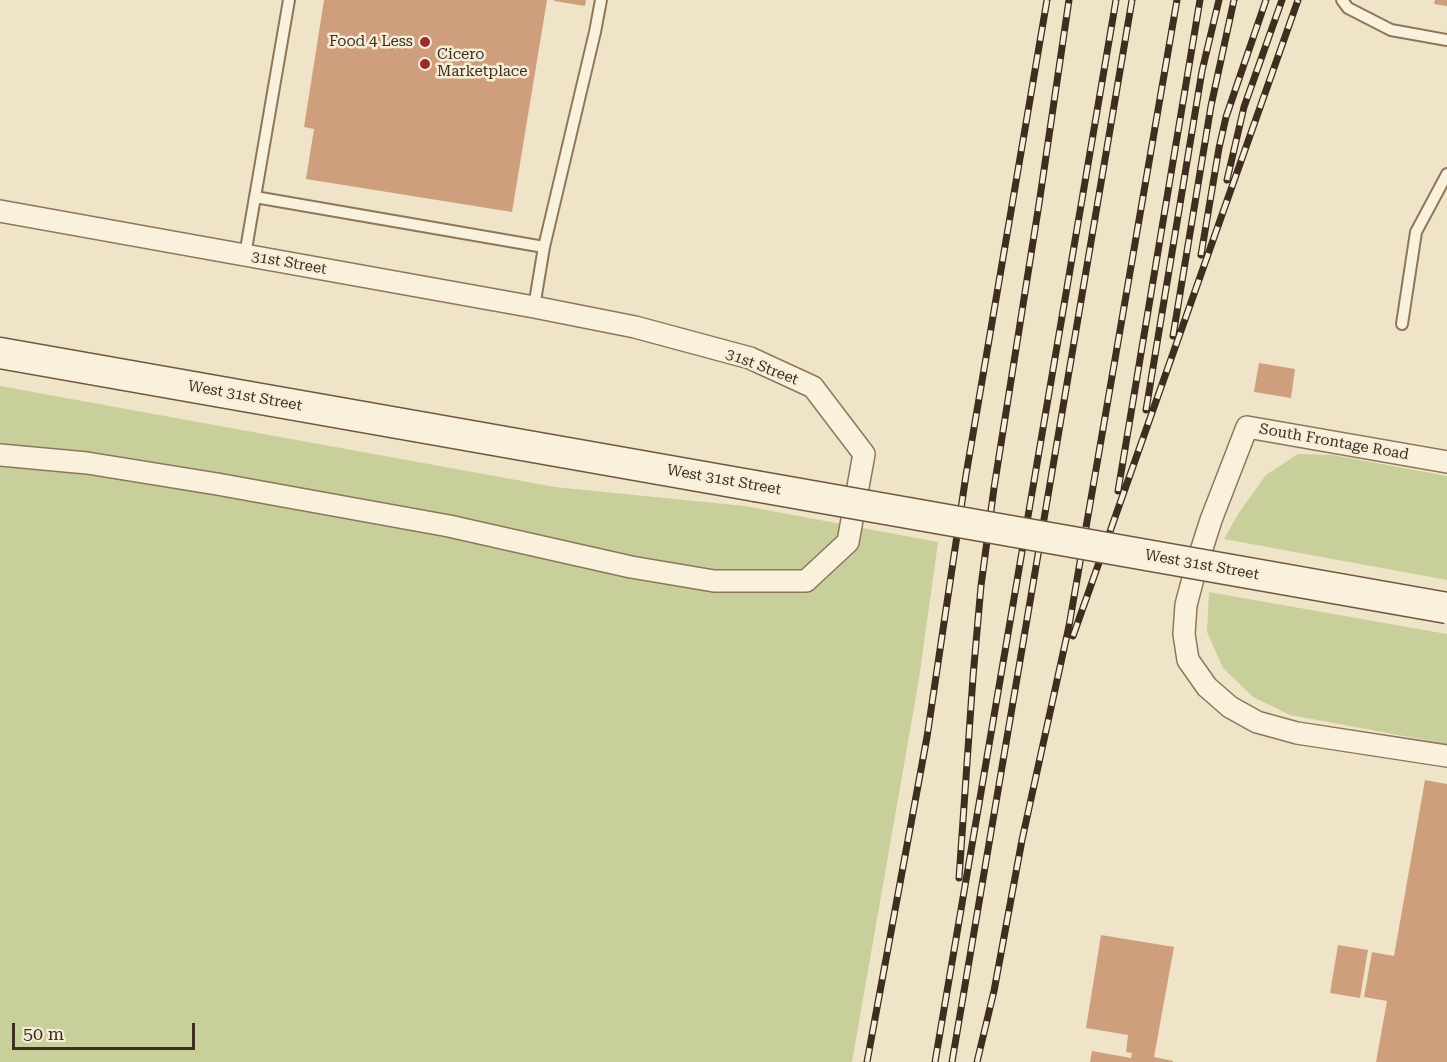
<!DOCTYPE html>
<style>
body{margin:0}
#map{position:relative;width:1447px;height:1062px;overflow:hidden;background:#f0e4c8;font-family:"Roboto Serif",serif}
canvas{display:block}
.scale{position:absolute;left:12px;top:1023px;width:183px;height:27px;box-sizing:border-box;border:3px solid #3d2e20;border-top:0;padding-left:8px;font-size:18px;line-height:21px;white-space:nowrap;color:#3d2e20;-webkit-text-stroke:4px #f7eed8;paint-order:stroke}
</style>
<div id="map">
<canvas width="1447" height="1062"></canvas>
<div class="scale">50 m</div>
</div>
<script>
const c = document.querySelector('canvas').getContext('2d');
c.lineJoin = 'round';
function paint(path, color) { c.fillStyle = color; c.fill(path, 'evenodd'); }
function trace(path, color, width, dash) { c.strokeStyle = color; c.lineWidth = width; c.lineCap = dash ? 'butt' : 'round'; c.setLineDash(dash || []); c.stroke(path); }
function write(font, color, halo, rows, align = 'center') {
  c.font = font + ' "Roboto Serif",serif'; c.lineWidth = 5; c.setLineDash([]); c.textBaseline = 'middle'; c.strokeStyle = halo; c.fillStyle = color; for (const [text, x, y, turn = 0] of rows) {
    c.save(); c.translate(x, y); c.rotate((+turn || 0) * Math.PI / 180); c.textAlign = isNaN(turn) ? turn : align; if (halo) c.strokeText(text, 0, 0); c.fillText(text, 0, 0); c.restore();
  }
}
const green = new Path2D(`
 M 0,386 L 555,487 L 745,506 L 938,542 L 919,679 L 852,1062 L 0,1062 Z
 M 1298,454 L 1333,455 L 1447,476 L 1447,580 L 1224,539 L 1238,514 L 1266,475 Z
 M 1209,592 L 1447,634 L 1447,744 L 1290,715 L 1253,697 L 1223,668 L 1207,632 Z`);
const building = new Path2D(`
 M 324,0 L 547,0 L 512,212 L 306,179 L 314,129 L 304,127 Z
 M 554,0 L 586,0 L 585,6 L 554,1 Z
 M 1435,0 L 1447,0 L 1447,6 L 1434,4 Z
 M 1259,363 L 1295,369 L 1291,398 L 1254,392 Z
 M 1425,780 L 1447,784 L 1447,1062 L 1376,1062 L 1387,1001 L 1364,997 L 1372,952 L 1394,956 Z
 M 1101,935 L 1174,947 L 1154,1057 L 1173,1061 L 1173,1062 L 1090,1062 L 1092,1051 L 1131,1058 L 1132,1053 L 1126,1052 L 1128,1035 L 1086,1028 Z
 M 1338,945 L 1368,950 L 1360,998 L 1330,993 Z`);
const service = new Path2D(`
 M 1342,0 L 1348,8 L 1391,30 L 1447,40
 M 255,197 L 544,247
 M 245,255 L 289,0
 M 534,307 L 544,247 L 595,32 L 601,0
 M 1402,324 L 1416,232 L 1447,174`);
const minor = new Path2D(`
 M 0,211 L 534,307 L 635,327 L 750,358 L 813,387 L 864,454 L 848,542 L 806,581 L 714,581 L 631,567 L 449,526 L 217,484 L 87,463 L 0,455
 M 1447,462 L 1247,427 L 1211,520 L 1196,567 L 1186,605 L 1184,634 L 1188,660 L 1207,687 L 1230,707 L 1257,722 L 1297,733 L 1447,756`);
const secondary = new Path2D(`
 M 0,353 L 755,486`);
const rail = new Path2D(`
 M 1227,180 L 1244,107 L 1282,0
 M 1201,255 L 1219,148 L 1226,117 L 1266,0
 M 1173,336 L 1211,106 L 1234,0
 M 1146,410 L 1202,71 L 1219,0
 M 1118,491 L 1200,0
 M 1073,636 L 1298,0
 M 959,878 L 973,677 L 981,586 L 994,488 L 1039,204 L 1069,0
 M 867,1062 L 927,737 L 966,475 L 1047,0
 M 935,1062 L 1116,0
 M 952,1062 L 1132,0
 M 977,1062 L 994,991 L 1022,840 L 1069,626 L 1177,0`);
const secondaryBridge = new Path2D(`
 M 755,486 L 1447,608`);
const markers = [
 [425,42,6,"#9e2a2b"],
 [425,64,6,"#9e2a2b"]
];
const poiNames = [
 ["Food 4 Less",413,42],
 ["Cicero",437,55,"left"],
 ["Marketplace",437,72,"left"]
];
const streetNames = [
 ["31st Street",289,263,10],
 ["31st Street",762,367,21],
 ["West 31st Street",245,396,10],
 ["South Frontage Road",1334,442,10],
 ["West 31st Street",724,480,10],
 ["West 31st Street",1202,565,10]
];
paint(green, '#c9cf9b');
paint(building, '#cf9f7d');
trace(service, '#8d765c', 14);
trace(minor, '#8d765c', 24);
trace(secondary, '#6f573f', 33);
trace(service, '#faf1dc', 10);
trace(minor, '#faf1dc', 21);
trace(secondary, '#faf1dc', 30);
trace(rail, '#3d2e20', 7);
trace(rail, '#f7eed8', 4.5, [14]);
trace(secondaryBridge, '#6f573f', 33, []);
trace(secondaryBridge, '#faf1dc', 30);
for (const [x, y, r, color] of markers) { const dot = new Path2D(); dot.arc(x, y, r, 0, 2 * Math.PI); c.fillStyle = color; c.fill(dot); trace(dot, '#f7eed8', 2); }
write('15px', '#3d2e20', '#f7eed8', poiNames, 'right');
write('15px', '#3d2e20', '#f7eed8', streetNames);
</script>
